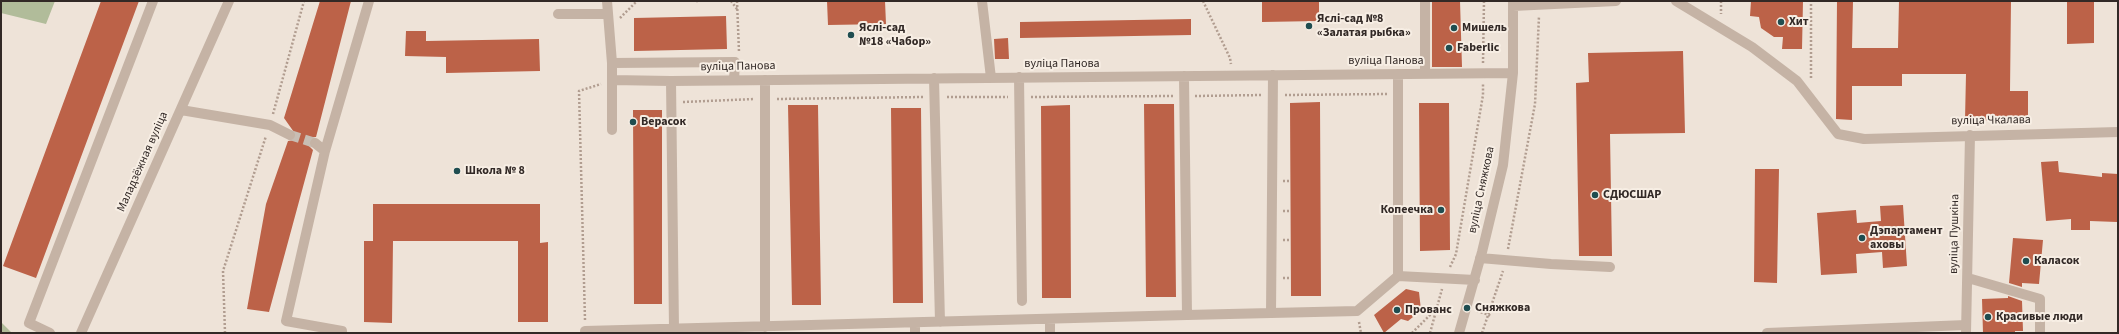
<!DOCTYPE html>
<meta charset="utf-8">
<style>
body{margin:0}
#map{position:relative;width:2119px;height:334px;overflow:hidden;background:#eee3d8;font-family:"Source Sans 3",sans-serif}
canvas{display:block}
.frame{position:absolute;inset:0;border:2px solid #322926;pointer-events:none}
</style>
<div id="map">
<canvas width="2119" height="334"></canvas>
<div class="frame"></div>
</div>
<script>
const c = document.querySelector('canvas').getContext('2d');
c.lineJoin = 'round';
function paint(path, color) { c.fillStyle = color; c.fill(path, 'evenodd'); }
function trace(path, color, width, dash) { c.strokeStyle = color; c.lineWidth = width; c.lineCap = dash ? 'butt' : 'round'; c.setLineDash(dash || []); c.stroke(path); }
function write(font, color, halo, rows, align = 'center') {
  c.font = font + ' "Source Sans 3",sans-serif'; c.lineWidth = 4; c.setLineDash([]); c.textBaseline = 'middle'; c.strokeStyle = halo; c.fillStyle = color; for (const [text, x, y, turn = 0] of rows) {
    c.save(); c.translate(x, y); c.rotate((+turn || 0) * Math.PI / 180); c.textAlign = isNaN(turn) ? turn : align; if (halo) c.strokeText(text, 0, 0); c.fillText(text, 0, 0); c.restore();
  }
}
const green = new Path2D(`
 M 1,1 L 55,1 L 46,24 L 1,13 Z
 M 1,322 L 12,333 L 1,333 Z`);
const building = new Path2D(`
 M 101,1 L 139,1 L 36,278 L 3,266 Z
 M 320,1 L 351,1 L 316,137 L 312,137 L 309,142 L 309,146 L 313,150 L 269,312 L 247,309 L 266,204 L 288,141 L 294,140 L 296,135 L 284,118 Z
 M 827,1 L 885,1 L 886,24 L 828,25 Z
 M 1262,1 L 1319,1 L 1319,21 L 1262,22 Z
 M 1432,1 L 1460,1 L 1462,67 L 1432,67 Z
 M 1751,1 L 1803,1 L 1802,49 L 1782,49 L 1783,37 L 1774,37 L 1761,28 L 1759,17 L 1750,16 Z
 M 1837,1 L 1853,1 L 1852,48 L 1898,48 L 1899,1 L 2011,1 L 2010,91 L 2028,91 L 2028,121 L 1965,120 L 1966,74 L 1902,74 L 1902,86 L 1852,86 L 1852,120 L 1836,119 Z
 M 2067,1 L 2094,1 L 2094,43 L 2067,44 Z
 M 726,16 L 727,49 L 634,51 L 634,18 Z
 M 1191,19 L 1191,35 L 1020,38 L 1020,22 Z
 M 406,31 L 426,31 L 426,41 L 539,39 L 540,71 L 446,73 L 446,57 L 405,56 Z
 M 1008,38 L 1009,59 L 995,59 L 994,39 Z
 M 1683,51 L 1685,133 L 1610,134 L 1612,256 L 1579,256 L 1576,83 L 1589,82 L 1588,53 Z
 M 1320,102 L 1321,296 L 1291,296 L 1290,103 Z
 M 1419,103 L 1449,103 L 1450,250 L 1420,251 Z
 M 1144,104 L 1174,104 L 1176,297 L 1146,297 Z
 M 788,105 L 818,105 L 821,305 L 792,305 Z
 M 1070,105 L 1071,298 L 1042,298 L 1041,106 Z
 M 891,108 L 921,108 L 923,303 L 893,303 Z
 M 633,110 L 662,110 L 662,304 L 634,304 Z
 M 2058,161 L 2059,172 L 2102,177 L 2102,173 L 2118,174 L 2117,222 L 2090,221 L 2090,230 L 2071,230 L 2071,219 L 2046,221 L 2041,162 Z
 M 1755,169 L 1779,169 L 1777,283 L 1754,282 Z
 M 373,204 L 540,204 L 540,243 L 548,242 L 548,322 L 518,322 L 518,241 L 393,241 L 392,323 L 364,322 L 364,241 L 373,241 Z
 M 1903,205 L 1907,266 L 1883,268 L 1882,252 L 1856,254 L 1857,273 L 1821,275 L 1817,213 L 1856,210 L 1857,223 L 1881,221 L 1880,206 Z
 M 2013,238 L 2043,240 L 2039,284 L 2022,283 L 2022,287 L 2009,283 Z
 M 1406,289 L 1419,292 L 1421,310 L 1416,308 L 1413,317 L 1408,321 L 1401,319 L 1384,333 L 1374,315 Z
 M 2008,296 L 2022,301 L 2023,331 L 2015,331 L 2015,333 L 1983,333 L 1982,299 L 2008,298 Z`);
const minorTunnel = new Path2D(`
 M 290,135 L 315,143`);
const path = new Path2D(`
 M 696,1 L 698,1
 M 731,1 L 737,9
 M 737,1 L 739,52
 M 1203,1 L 1230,58 L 1231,64
 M 1721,1 L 1721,14
 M 620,18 L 637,1
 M 1483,63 L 1484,1
 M 1811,78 L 1811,1
 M 1285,95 L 1388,94
 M 1195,96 L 1262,95
 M 947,97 L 1008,97
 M 1031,97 L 1174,96
 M 777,99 L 924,97
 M 683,102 L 754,99
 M 273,114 L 304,1
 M 1283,181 L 1290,181
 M 1283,211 L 1290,211
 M 1283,240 L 1291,240
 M 1508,249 L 1535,104 L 1539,16
 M 1450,267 L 1456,254 L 1483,95 L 1483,84
 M 1283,278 L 1291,278
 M 1477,311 L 1492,316
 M 585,320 L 579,91 L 601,84
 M 1359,322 L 1361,333
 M 225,333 L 223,271 L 266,136
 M 1412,333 L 1437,308
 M 1430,333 L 1442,289
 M 1482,333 L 1503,271`);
const minor = new Path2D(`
 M 607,1 L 612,63
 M 982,1 L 991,78
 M 1676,1 L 1752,47 L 1797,81 L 1838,134 L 1864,139 L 2118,132
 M 1513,6 L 1616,1
 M 558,14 L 607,14
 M 1398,74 L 1398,276
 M 1425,74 L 1425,1
 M 1273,75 L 1271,313 L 1357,311 L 1398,276 L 1475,280
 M 1184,76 L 1187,315 L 1271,313
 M 1019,77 L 1022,301
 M 934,78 L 940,322
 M 612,80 L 671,81 L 1513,73
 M 671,81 L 674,329
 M 181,110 L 270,125 L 290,135
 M 612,130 L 612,63 L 735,62 L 734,80
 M 315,143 L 325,151
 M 1480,258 L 1551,264 L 1610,267
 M 1968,278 L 2040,299 L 2040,333
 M 1050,319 L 1050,333
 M 915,323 L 915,333
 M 765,327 L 765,80
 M 585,331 L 1187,315
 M 50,333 L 29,323 L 153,1
 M 81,333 L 229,1
 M 342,333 L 342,331 L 286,321 L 325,151 L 369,1
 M 1459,333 L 1482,252 L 1503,165 L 1513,73 L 1513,1
 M 1767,333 L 1966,325
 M 1966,333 L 1970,135`);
const markers = [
 [1781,22,4,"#1f4d50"],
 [1309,26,4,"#1f4d50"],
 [1454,28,4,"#1f4d50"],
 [851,35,4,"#1f4d50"],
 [1449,48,4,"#1f4d50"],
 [633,122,4,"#1f4d50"],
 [457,171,4,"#1f4d50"],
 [1595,195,4,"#1f4d50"],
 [1441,210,4,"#1f4d50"],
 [1862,238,4,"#1f4d50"],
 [2026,261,4,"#1f4d50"],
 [1467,308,4,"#1f4d50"],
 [1397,310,4,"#1f4d50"],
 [1988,317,4,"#1f4d50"]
];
const poiNames = [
 ["Яслі-сад №8",1317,19],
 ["«Залатая рыбка»",1317,33],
 ["Хит",1789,22],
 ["Яслі-сад",859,28],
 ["№18 «Чабор»",859,42],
 ["Мишель",1462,28],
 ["Faberlic",1457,48],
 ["Верасок",641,122],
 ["Школа № 8",465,171],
 ["СДЮСШАР",1603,195],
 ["Копеечка",1433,210,"right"],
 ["Дэпартамент",1870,231],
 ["аховы",1870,245],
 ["Каласок",2034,261],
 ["Сняжкова",1475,308],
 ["Прованс",1405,310],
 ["Красивые люди",1996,317]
];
const streetNames = [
 ["вуліца Панова",1386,61],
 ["вуліца Панова",1062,64],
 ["вуліца Панова",738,67,-1],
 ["вуліца Чкалава",1991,121,-1],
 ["Маладзёжная вуліца",143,162,-66],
 ["вуліца Сняжкова",1482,190,-78],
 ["вуліца Пушкіна",1955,234,-89]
];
paint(green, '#b1bc9a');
paint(building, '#bc6248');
trace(minorTunnel, '#c8beb4', 10, [10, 5]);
trace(path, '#b19d90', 2.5, [2, 2]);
trace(minor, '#c5b3a5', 10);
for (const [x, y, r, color] of markers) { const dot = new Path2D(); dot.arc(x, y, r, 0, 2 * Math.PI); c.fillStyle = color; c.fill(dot); trace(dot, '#f7eee4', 1.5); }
write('bold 12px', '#322926', '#f7eee4', poiNames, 'left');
write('12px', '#322926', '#f7eee4', streetNames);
</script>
